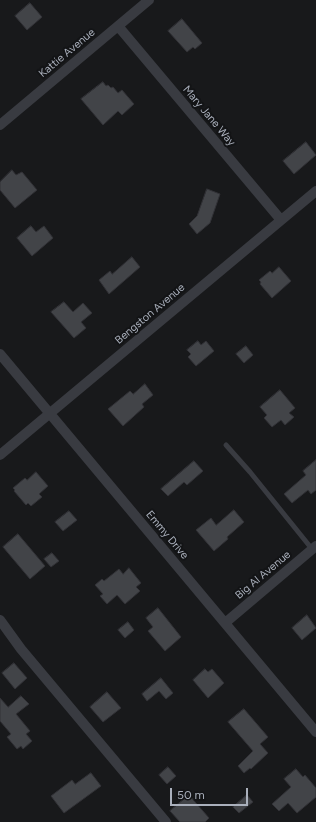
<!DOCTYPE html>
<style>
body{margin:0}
#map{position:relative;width:316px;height:822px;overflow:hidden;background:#18191b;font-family:Figtree,sans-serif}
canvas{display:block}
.scale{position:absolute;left:170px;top:788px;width:78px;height:18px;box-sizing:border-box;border:2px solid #aab0bc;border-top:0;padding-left:5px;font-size:12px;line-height:14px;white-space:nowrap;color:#aab0bc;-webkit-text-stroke:3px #131416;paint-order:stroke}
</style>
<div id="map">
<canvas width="316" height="822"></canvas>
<div class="scale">50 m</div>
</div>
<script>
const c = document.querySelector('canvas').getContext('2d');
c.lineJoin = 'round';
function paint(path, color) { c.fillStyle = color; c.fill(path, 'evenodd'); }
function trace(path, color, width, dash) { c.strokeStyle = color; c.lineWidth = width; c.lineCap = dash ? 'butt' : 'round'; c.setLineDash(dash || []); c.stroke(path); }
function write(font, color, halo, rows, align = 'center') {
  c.font = font + ' Figtree,sans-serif'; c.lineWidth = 4; c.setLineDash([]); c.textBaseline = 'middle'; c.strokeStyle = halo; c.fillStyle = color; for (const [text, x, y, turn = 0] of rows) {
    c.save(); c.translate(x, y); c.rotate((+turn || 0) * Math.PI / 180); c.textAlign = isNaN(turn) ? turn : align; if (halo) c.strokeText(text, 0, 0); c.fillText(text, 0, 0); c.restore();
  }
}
const building = new Path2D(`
 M 30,3 L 42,17 L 27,30 L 15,16 Z
 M 182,19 L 202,43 L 195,49 L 193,47 L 187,52 L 168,31 Z
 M 103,82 L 106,86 L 108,85 L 111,88 L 113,87 L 118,93 L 122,90 L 134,104 L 122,115 L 118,111 L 103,125 L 81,99 Z
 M 306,142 L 316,155 L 294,174 L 283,161 Z
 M 12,170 L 16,175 L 22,172 L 37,190 L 15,208 L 0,190 L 0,182 Z
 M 207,189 L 220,194 L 210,223 L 197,234 L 189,224 L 197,216 Z
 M 31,226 L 36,232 L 44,226 L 53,238 L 32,256 L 17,238 Z
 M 132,257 L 140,267 L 109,294 L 99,280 L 110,271 L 112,274 Z
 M 279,267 L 291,281 L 272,298 L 260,284 L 261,282 L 259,280 L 270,271 L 272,273 Z
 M 64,302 L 73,312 L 83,303 L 92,313 L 81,322 L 86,328 L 74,338 L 51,312 Z
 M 198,341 L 201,345 L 206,341 L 214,351 L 196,366 L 188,357 L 191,354 L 187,350 Z
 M 246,346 L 253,355 L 244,363 L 236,354 Z
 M 145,384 L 153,395 L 142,404 L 144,407 L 123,426 L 108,409 L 130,391 L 133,394 Z
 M 280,390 L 295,408 L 289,413 L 294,417 L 285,425 L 281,420 L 272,427 L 264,418 L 267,415 L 260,407 Z
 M 316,460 L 316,490 L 311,494 L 308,490 L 292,503 L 284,494 L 306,475 L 303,471 Z
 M 194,461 L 203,471 L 187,485 L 184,482 L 168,496 L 161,489 Z
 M 36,472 L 48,486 L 39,494 L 42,497 L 31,506 L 28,503 L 26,505 L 14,491 L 15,490 L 13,488 L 25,478 L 27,480 Z
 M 234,510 L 244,522 L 227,537 L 228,539 L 214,551 L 196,530 L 211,518 L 216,525 Z
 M 69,511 L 77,520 L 63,531 L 55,522 Z
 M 18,534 L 45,566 L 30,579 L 3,547 Z
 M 52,553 L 59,561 L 51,567 L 44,559 Z
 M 129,568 L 141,583 L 136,587 L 140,591 L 125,604 L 117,595 L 107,604 L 100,596 L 103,594 L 95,585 L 102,579 L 104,581 L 119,569 L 123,574 Z
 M 158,608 L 181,637 L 165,651 L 148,631 L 153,627 L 146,618 Z
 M 307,615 L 316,628 L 302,640 L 292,628 Z
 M 128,622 L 134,630 L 125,638 L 118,630 Z
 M 14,663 L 27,678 L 15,689 L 2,673 Z
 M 205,669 L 208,672 L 212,669 L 224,683 L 208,698 L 193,680 Z
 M 161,678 L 173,693 L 166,699 L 159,691 L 147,701 L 142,694 Z
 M 107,692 L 121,708 L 103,722 L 90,707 Z
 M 21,696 L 29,704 L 16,714 L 30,731 L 26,734 L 32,741 L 23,749 L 21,746 L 17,749 L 7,737 L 11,734 L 0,721 L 0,698 L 8,707 Z
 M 244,709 L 268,737 L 260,744 L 268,753 L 251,769 L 250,768 L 244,773 L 238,766 L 253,751 L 228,722 Z
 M 168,767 L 176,776 L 167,784 L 159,775 Z
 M 296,769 L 303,777 L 305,775 L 316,788 L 316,797 L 297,813 L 288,803 L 279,811 L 272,804 L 291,787 L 284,779 Z
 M 91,773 L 101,786 L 64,813 L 51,796 L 72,780 L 75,784 Z
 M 189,795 L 209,818 L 205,822 L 180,822 L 170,811 Z
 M 247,795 L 253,802 L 239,813 L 233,807 Z`);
const lane = new Path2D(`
 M 226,445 L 250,472 L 312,549`);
const street = new Path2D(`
 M 118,26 L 281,220
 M 0,125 L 149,0
 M 0,354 L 316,732
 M 0,455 L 316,191
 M 0,620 L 21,649 L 166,822
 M 225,623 L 316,546`);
const streetNames = [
 ["Kattie Avenue",67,53,-40],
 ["Mary Jane Way",209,116,50],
 ["Bengston Avenue",150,314,-40],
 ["Emmy Drive",167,535,50],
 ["Big Al Avenue",263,575,-40]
];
paint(building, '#424448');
trace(building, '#323237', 1);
trace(lane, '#393b41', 5);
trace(street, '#393b41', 10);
write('11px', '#aab0bc', '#131416', streetNames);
</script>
